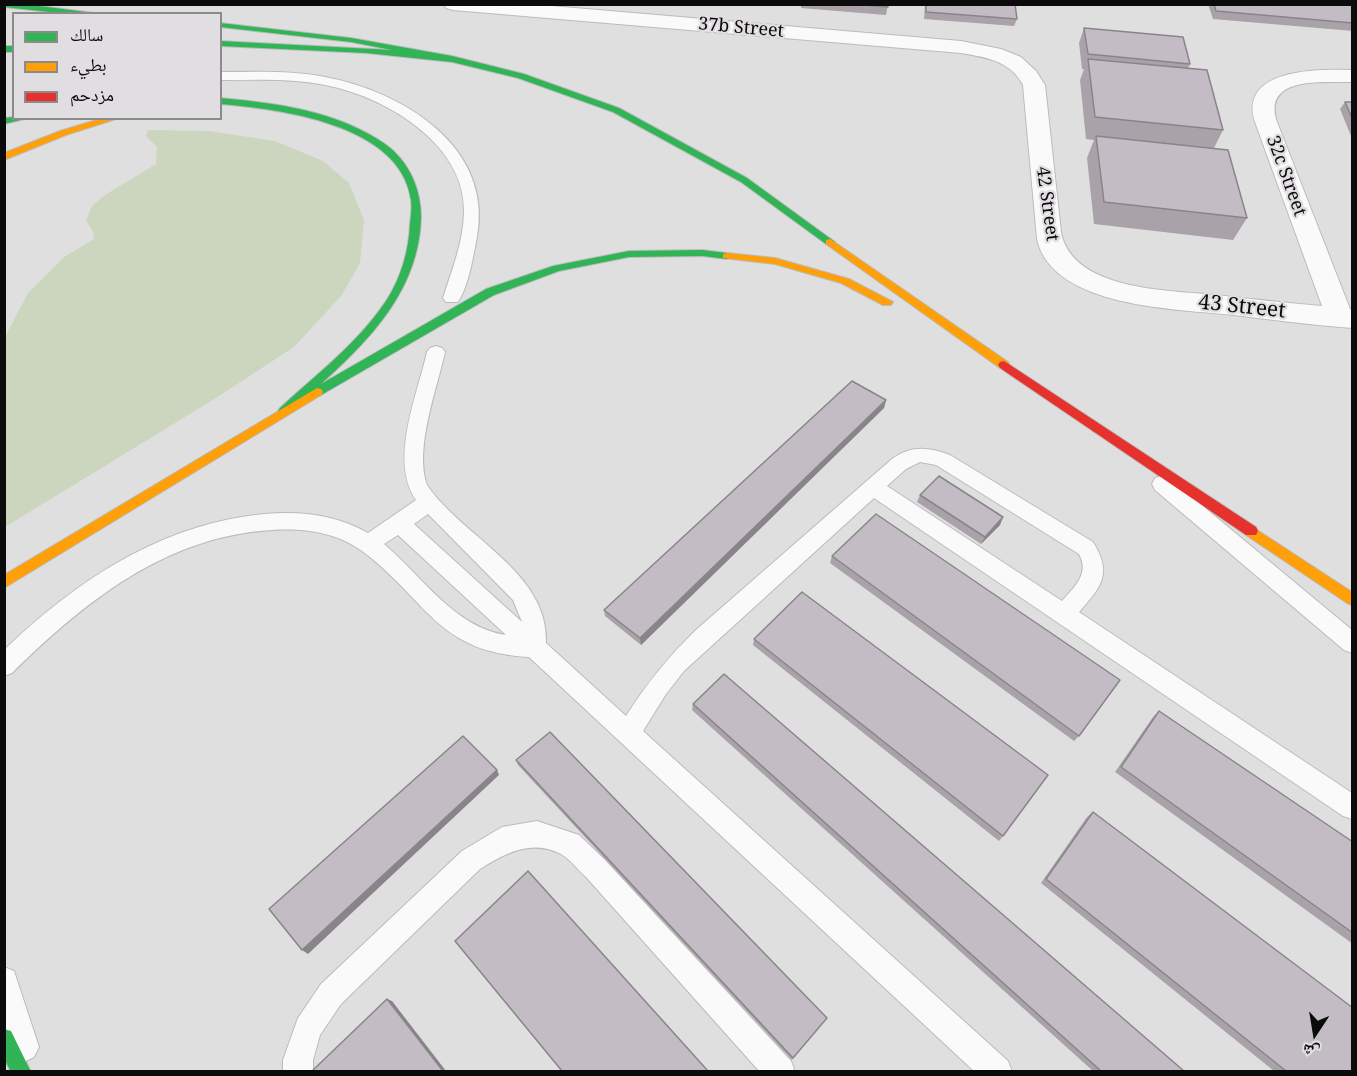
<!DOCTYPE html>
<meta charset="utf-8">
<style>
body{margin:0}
#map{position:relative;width:1357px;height:1076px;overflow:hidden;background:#e0dfe0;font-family:"Noto Serif","Noto Naskh Arabic",serif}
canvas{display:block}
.frame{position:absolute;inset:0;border:6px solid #0c0b0c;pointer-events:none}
.legend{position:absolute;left:12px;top:12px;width:210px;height:108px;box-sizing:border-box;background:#e1dee1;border:2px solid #8c8a8c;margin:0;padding:8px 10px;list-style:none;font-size:18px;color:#0c0b0c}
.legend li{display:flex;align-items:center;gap:12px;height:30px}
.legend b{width:30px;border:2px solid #8c8a8c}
.north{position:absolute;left:1285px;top:1004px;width:60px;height:60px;-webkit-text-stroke:4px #e1dee1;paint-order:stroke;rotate:192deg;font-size:16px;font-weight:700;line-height:24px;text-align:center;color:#0c0b0c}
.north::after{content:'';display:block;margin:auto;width:21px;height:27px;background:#0c0b0c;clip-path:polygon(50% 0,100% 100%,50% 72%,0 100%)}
</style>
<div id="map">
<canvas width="1357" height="1076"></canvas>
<div class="frame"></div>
<ul class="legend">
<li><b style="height:8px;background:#30b455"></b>سالك</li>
<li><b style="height:8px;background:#ff9f0a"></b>بطيء</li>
<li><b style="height:8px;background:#e5322d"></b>مزدحم</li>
</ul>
<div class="north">ش</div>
</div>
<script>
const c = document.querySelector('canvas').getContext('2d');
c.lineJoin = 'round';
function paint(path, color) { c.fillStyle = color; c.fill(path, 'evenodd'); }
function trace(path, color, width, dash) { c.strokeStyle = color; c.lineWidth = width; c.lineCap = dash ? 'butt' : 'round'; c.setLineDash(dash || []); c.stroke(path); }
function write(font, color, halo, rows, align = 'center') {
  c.font = font + ' "Noto Serif",serif'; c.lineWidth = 4.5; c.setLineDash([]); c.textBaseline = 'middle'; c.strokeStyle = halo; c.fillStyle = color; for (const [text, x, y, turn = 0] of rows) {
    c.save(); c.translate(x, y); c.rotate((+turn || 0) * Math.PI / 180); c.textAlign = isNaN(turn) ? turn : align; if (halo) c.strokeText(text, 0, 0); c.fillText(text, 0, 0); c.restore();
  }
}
const green = new Path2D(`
 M 148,130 L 209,131 L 275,141 L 323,161 L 349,183 L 364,220 L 360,263 L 342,295 L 294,347 L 216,398 L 5,527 L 5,337 L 28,293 L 64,257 L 94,239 L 93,232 L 86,220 L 92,206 L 105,195 L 156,164 L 157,147 L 146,136 Z`);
const lane = new Path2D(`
 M 220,72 C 255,72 291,70 325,77 C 401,91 494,146 477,237 C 473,257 469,285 458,302 L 446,302 L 443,298 C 452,270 464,240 464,210 C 464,142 383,96 325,85 C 291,78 255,80 220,80 Z
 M 436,346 L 442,348 L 445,352 C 437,389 414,449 427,485 C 462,537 549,572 546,643 L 626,716 C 647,683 669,656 697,629 L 892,459 C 911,445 929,447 950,455 L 1093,542 C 1113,574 1101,587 1079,612 L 1352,793 L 1352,819 L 1343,816 L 874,498 L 684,671 L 666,694 L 643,731 L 1008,1061 L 1012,1072 L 975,1072 L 529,657 C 436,652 427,599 362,551 C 336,532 303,528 272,530 C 166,536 84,602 12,673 L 4,676 L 4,650 C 73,584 152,530 248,516 C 289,510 331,512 368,533 L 416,500 C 389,460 417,396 427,352 L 430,348 ZM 920,462 L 936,465 L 1079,554 C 1090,574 1074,587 1062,601 L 887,486 L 906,469 ZM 428,514 L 513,600 L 522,622 L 414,524 ZM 398,535 L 506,635 C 455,628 421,575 384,544 Z
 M 1162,476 L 1169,478 L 1352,630 L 1352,653 L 1344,650 L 1155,490 L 1152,484 L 1155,478 Z
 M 537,821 L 579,835 L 604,859 L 791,1061 L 795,1072 L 760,1072 L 586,877 C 578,870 570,859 561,854 C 531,839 506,853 480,869 L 341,1004 L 320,1035 L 313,1060 L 313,1072 L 283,1072 L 283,1060 L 298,1018 L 321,984 L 462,851 L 502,827 Z
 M 4,967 L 14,971 L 39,1047 L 34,1057 L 24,1062 L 14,1057 L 4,1031 Z`);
const street = new Path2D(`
 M 444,4 L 528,4 L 961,41 L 1001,49 L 1021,57 L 1036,71 L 1045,85 L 1061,232 C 1072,291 1169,290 1216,295 C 1251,299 1286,303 1322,306 L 1255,122 C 1238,68 1319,69 1352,70 L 1352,82 C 1324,83 1262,75 1277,122 L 1350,309 L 1352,310 L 1352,328 C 1313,325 1273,320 1234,315 C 1178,309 1052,308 1037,239 L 1023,85 C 1011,61 985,57 961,53 L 453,10 L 446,8 Z`);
const fast = new Path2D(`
 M 4,4 L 24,4 L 102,14 L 68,14 L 4,7 Z
 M 220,23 L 351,38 L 452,56 L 524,74 L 619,108 L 747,178 L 835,242 L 834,244 L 826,244 L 741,182 L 613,112 L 518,78 L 452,62 L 366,53 L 220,46 L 220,41 L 392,50 L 351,42 L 220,27 Z
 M 4,46 L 14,46 L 14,52 L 4,52 Z
 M 220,98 C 277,103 337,111 385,144 C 409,161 421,189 421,218 C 419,289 371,339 321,384 L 486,289 L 553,266 L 629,251 L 702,250 L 727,253 L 732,256 L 727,259 L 702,256 L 629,257 L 559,271 L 494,295 L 321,395 L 317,396 L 311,393 L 288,414 L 280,414 L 278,411 L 280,408 C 317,374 358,343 386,301 C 401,278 409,250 410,223 C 411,216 412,207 411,200 C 401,124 280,109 220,104 Z
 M 14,117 L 14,118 L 29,118 L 4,124 L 4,118 Z
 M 4,1029 L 11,1031 L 31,1072 L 11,1072 L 4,1058 Z`);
const slow = new Path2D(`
 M 103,118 L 119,118 L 66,135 L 4,160 L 4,153 L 60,131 Z
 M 830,239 L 1008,362 L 1010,365 L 1008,368 L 1000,368 L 826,244 L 826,240 Z
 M 727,253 L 775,258 L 849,279 L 893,302 L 891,305 L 883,305 L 841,283 L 775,264 L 723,258 L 723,254 Z
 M 317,388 L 321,389 L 323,392 L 321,395 L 4,588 L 4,575 Z
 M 1251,526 L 1352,592 L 1352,605 L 1347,603 L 1246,535 L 1244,531 L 1246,527 Z`);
const jam = new Path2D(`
 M 1004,361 L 1256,527 L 1258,531 L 1256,535 L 1246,535 L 1000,368 L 998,365 L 1000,362 Z`);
const wall = new Path2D(`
 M 801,4 L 888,4 L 886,15 L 801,8 Z
 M 925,4 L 1015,4 L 1017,19 L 1014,26 L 924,19 Z
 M 1208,4 L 1353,4 L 1353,31 L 1213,19 Z
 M 1084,28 L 1190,64 L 1188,68 L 1223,130 L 1214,148 L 1247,218 L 1233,240 L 1094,224 L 1087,158 L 1094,140 L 1086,139 L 1080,80 L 1084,69 L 1082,69 L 1079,43 Z
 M 1345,102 L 1353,102 L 1353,141 L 1340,109 Z
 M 886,400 L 884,408 L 641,645 L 605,616 L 604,610 Z
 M 920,495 L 1003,517 L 1000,525 L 981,544 L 917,502 Z
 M 832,556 L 1079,736 L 1074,741 L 830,563 Z
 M 754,639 L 1003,836 L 999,841 L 753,645 Z
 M 693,704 L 1184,1071 L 1093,1071 L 692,710 Z
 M 1159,711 L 1353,842 L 1353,944 L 1115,772 L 1153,717 Z
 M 516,760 L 793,1058 L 792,1060 L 518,765 Z
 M 1093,812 L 1353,1071 L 1274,1071 L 1041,883 L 1087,817 Z`);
const shadedWall = new Path2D(`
 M 886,400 L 884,408 L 641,645 L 640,638 Z
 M 1003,517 L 1000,525 L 981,544 L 985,537 Z
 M 497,770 L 499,775 L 308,954 L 302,950 Z
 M 387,999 L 392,1001 L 446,1071 L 443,1071 Z`);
const building = new Path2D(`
 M 852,4 L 888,4 L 888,7 Z
 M 926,4 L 1015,4 L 1017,19 L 926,12 Z
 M 1214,4 L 1353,4 L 1353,23 L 1216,11 Z
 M 1084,28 L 1183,37 L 1190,64 L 1088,54 Z
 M 1088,59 L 1207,70 L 1223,130 L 1095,117 Z
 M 1345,102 L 1353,102 L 1353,120 Z
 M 1096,136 L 1228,150 L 1247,218 L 1104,202 Z
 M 852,381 L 886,400 L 640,638 L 604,610 Z
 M 939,476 L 1003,517 L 985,537 L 920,495 Z
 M 876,514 L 1120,680 L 1079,736 L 832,556 Z
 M 802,592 L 1048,775 L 1003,836 L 754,639 Z
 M 724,674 L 1184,1071 L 1101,1071 L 693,704 Z
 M 1159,711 L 1353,842 L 1353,933 L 1121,767 Z
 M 550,732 L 827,1018 L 793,1058 L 516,760 Z
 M 463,736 L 497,770 L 302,950 L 269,909 Z
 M 1093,812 L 1353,1008 L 1353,1071 L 1286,1071 L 1046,879 Z
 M 528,871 L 708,1071 L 562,1071 L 455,941 Z
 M 387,999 L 443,1071 L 312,1071 Z`);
const farStreetnames = [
 ["37b Street",741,28,5],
 ["32c Street",1286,176,70],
 ["42 Street",1047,204,82]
];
const streetNames = [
 ["43 Street",1242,307,6]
];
paint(green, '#ccd6be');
trace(lane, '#bcbbbc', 2);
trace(street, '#bcbbbc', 2);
trace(fast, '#bcbbbc', 2);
trace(slow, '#bcbbbc', 2);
trace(jam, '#bcbbbc', 2);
paint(lane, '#fafafa');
paint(street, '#fafafa');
paint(fast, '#30b455');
paint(slow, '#ff9f0a');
paint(jam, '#e5322d');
paint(wall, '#a9a2a9');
paint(shadedWall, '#89848a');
paint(building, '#c4bcc5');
trace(building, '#89848a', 1.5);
write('18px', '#0c0b0c', '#e1dee1', farStreetnames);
write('21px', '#0c0b0c', '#e1dee1', streetNames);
</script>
